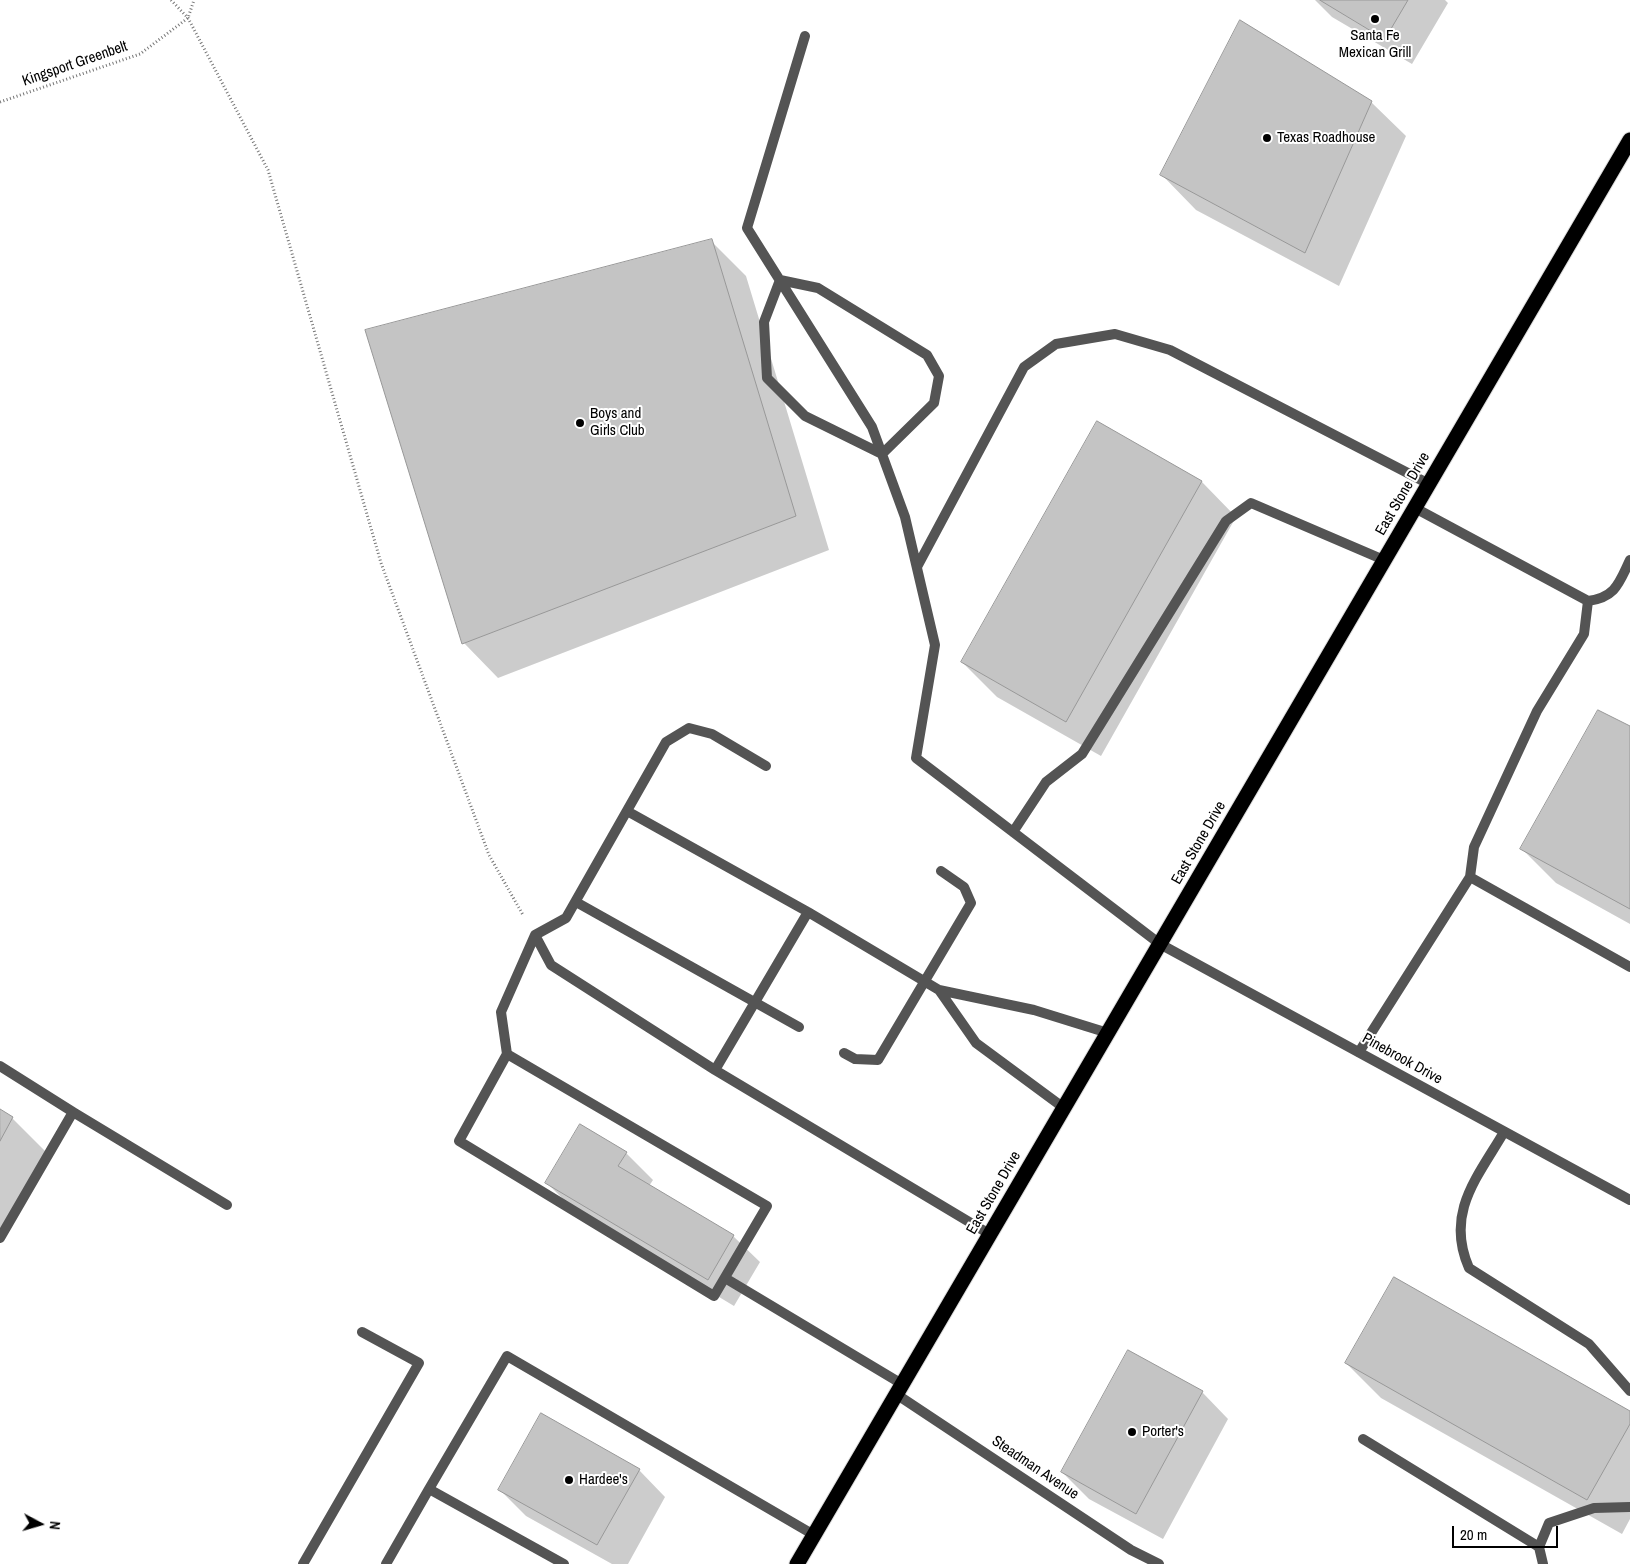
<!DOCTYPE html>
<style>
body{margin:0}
#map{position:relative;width:1630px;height:1564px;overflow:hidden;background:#fff;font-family:"Archivo Narrow",sans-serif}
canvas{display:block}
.north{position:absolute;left:15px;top:1499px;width:50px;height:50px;-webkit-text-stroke:4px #fff;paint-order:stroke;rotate:96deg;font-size:14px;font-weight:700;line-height:20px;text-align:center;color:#000}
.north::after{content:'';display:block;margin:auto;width:18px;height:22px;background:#000;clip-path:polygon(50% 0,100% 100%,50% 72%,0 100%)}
.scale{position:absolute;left:1452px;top:1526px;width:106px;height:22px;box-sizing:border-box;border:2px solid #000;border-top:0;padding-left:6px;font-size:15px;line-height:18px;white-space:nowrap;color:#000;-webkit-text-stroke:4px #fff;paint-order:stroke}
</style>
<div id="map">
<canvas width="1630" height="1564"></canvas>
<div class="north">N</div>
<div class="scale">20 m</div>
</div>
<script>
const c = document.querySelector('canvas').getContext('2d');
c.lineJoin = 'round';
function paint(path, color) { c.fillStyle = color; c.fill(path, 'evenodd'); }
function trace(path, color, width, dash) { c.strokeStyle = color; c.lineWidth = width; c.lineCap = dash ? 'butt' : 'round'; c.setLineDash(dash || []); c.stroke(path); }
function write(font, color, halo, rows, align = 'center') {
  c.font = font + ' "Archivo Narrow",sans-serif'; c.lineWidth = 4; c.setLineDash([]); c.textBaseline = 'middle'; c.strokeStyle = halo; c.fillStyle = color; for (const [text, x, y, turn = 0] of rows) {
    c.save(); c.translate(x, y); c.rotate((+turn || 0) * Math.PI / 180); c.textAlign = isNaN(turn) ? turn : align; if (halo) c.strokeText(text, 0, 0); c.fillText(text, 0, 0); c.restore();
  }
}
const shadow = new Path2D(`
 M 1315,0 L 1445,0 L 1448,3 L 1412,64 L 1332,17 Z
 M 1371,102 L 1406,136 L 1339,286 L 1196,210 L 1162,175 Z
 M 711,241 L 746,276 L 829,550 L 498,678 L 464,643 Z
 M 1097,423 L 1202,482 L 1236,517 L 1101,756 L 997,697 L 962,662 Z
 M 1630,728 L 1630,924 L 1556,883 L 1522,849 Z
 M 0,1110 L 12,1118 L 47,1153 L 0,1238 Z
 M 626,1153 L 653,1180 L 649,1186 L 733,1236 L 760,1262 L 734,1306 L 573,1209 L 546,1182 Z
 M 1346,1363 L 1630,1413 L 1630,1519 L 1622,1534 L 1381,1398 Z
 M 1202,1392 L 1228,1419 L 1163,1539 L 1089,1499 L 1062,1472 Z
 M 639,1470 L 665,1497 L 628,1564 L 612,1564 L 526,1516 L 500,1490 Z`);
const building = new Path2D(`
 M 1320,0 L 1408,0 L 1385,39 Z
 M 1240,20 L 1372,101 L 1305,253 L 1160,175 Z
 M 712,239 L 796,516 L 462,644 L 365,330 Z
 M 1097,421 L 1202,481 L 1066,722 L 961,662 Z
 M 1598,710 L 1630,726 L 1630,909 L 1520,849 Z
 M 0,1109 L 13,1117 L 0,1141 Z
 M 580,1124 L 627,1152 L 618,1166 L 734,1235 L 708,1280 L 545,1183 Z
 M 1394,1277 L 1630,1411 L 1630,1424 L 1587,1500 L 1345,1363 Z
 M 1128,1350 L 1203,1391 L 1136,1514 L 1061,1472 Z
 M 541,1413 L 640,1469 L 597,1545 L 498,1490 Z`);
const path = new Path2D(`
 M 171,0 L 188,18 L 268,170 L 381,563 L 489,855 L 523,915
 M 0,102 L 140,54 L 188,18 L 194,0`);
const lane = new Path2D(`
 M 805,36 L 747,228 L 872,427 L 905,517 L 935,645 L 916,758 L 1160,944
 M 780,280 L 818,288 L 927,355 L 939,376 L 934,403 L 882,454 L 805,416 L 767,378 L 764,322 Z
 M 1415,508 L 1588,601 C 1616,597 1619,583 1630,560
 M 917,567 L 1024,367 L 1056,344 L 1115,334 L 1170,350 L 1429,484
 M 1588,601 L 1584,634 L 1537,711 L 1474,847 L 1470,877 L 1630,967
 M 627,811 L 808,912 L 939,990 L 1034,1010 L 1108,1033
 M 1013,832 L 1046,782 L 1082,754 L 1226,521 L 1251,503 L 1384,560
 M 576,902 L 799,1027
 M 535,935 L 551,965 L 715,1070 L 991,1235
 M 939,990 L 976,1043 L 1064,1108
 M 1359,1052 L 1470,877
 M 844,1053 L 855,1059 L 878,1060 L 971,903 L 964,887 L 941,871
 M 507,1054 L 767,1206 L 714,1296 L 459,1141 L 507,1054 L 501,1012 L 535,935 L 566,918 L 666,742 L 689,728 L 712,734 L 766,766
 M 0,1066 L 73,1112 L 0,1238
 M 715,1070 L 808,912
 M 73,1112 L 227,1205
 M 1504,1132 C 1477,1178 1445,1213 1469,1268 L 1589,1344 L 1630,1391
 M 725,1278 L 902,1384
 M 1363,1439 L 1539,1547
 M 303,1564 L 419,1363 L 362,1332
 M 386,1564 L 429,1489
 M 564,1564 L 429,1489 L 507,1356 L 814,1535
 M 1543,1564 L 1539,1547 L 1549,1523 L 1594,1508 L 1630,1507`);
const street = new Path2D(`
 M 1160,944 L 1630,1200
 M 896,1394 L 1131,1550 L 1159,1564`);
const highway = new Path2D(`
 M 797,1564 L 1630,140`);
const markers = [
 [1375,19,5,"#000"],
 [1267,138,5,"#000"],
 [580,423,5,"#000"],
 [1132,1432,5,"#000"],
 [569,1480,5,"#000"]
];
const poiNames = [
 ["Santa Fe",1375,36,"center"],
 ["Mexican Grill",1375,53,"center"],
 ["Texas Roadhouse",1277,138],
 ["Boys and",590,414],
 ["Girls Club",590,431],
 ["Porter's",1142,1432],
 ["Hardee's",579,1480]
];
const streetNames = [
 ["Kingsport Greenbelt",75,64,-19],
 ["East Stone Drive",1403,494,-60],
 ["East Stone Drive",1199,843,-60],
 ["Pinebrook Drive",1402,1059,29],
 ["East Stone Drive",994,1193,-60],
 ["Steadman Avenue",1035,1468,34]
];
paint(shadow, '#0003');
paint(building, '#c4c4c4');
trace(building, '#989898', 1);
trace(highway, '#dbdbdb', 17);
trace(path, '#767676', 3, [1, 2.5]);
trace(lane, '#545454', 10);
trace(street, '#545454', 10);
trace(highway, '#000', 15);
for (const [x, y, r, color] of markers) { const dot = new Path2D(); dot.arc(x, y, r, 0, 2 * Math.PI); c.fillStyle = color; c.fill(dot); trace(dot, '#fff', 2); }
write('15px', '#000', '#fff', poiNames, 'left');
write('15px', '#000', '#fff', streetNames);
</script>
